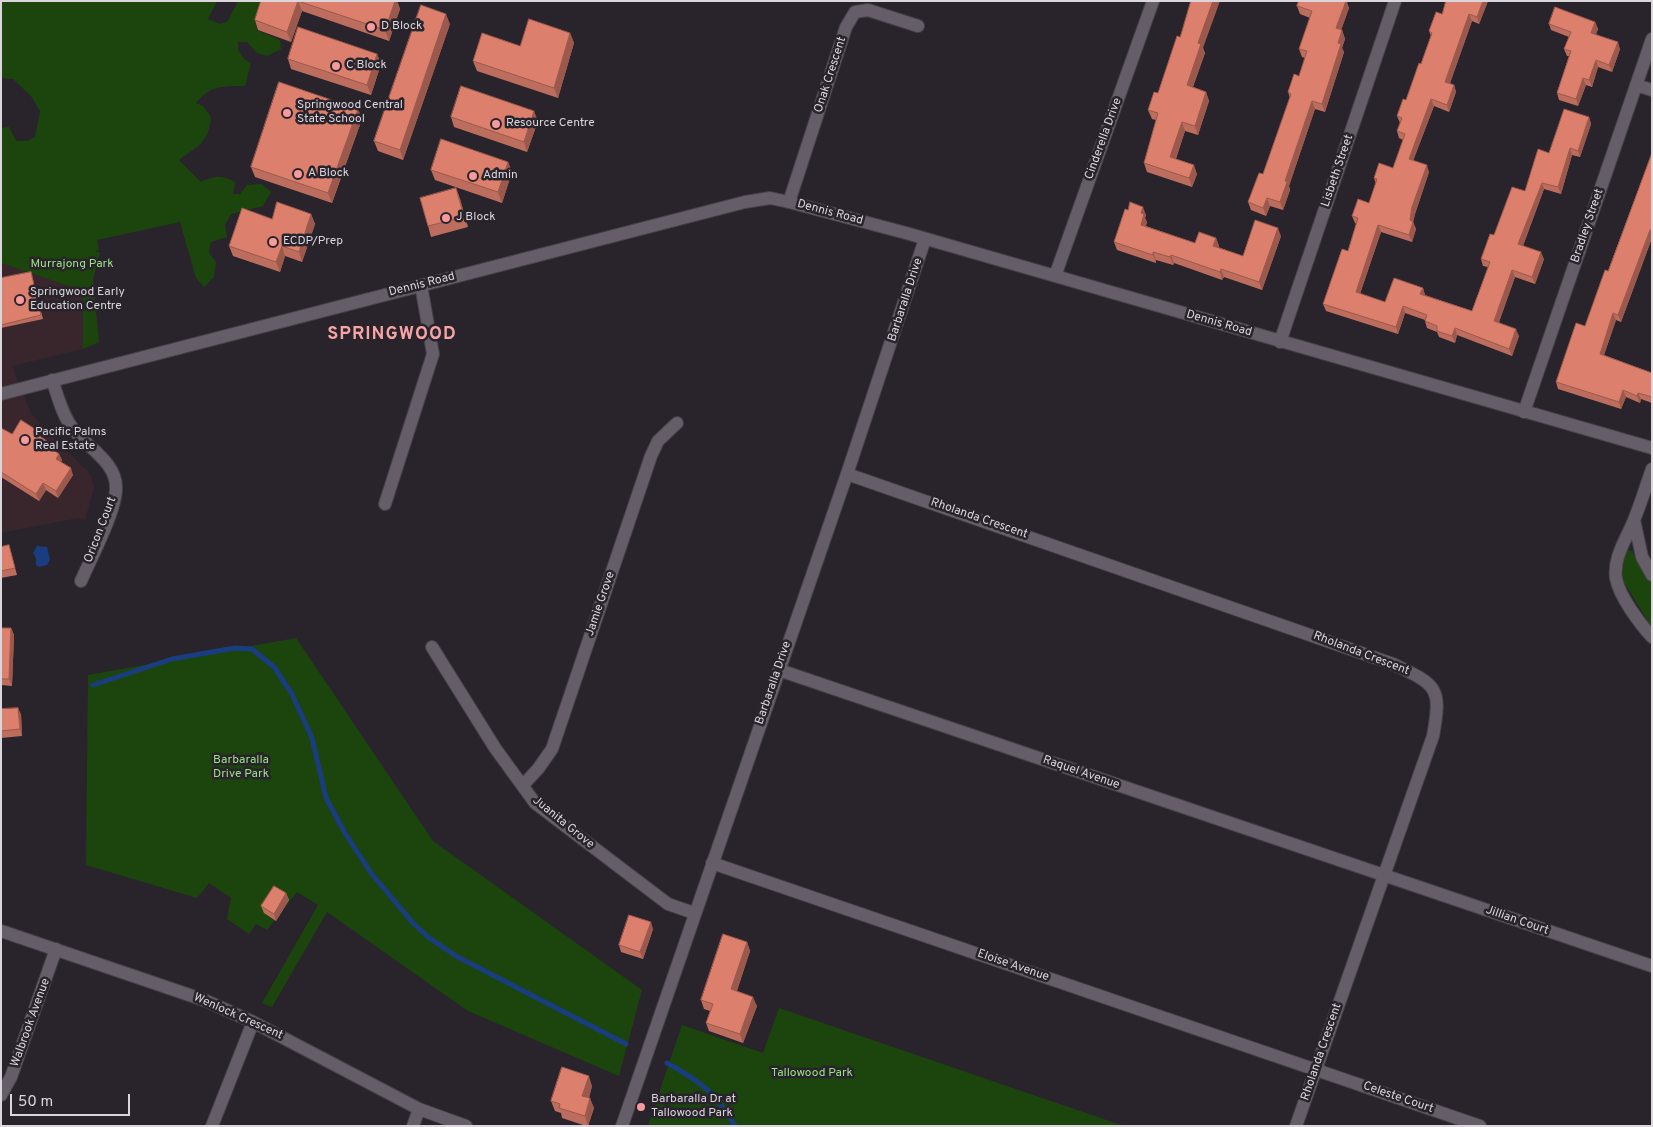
<!DOCTYPE html>
<style>
body{margin:0}
#map{position:relative;width:1653px;height:1127px;overflow:hidden;background:#29232c;font-family:Overpass,sans-serif}
canvas{display:block}
.frame{position:absolute;inset:0;border:2px solid #dad6dc;pointer-events:none}
.scale{position:absolute;left:10px;top:1094px;width:120px;height:22px;box-sizing:border-box;border:2px solid #dad6dc;border-top:0;padding-left:6px;font-size:15px;line-height:18px;white-space:nowrap;color:#dad6dc;-webkit-text-stroke:4px #29232c;paint-order:stroke}
</style>
<div id="map">
<canvas width="1653" height="1127"></canvas>
<div class="frame"></div>
<div class="scale">50 m</div>
</div>
<script>
const c = document.querySelector('canvas').getContext('2d');
c.lineJoin = 'round';
function paint(path, color) { c.fillStyle = color; c.fill(path, 'evenodd'); }
function trace(path, color, width, dash) { c.strokeStyle = color; c.lineWidth = width; c.lineCap = dash ? 'butt' : 'round'; c.setLineDash(dash || []); c.stroke(path); }
function write(font, color, halo, rows, align = 'center') {
  c.font = font + ' Overpass,sans-serif'; c.lineWidth = 5; c.setLineDash([]); c.textBaseline = 'middle'; c.strokeStyle = halo; c.fillStyle = color; for (const [text, x, y, turn = 0] of rows) {
    c.save(); c.translate(x, y); c.rotate((+turn || 0) * Math.PI / 180); c.textAlign = isNaN(turn) ? turn : align; if (halo) c.strokeText(text, 0, 0); c.fillText(text, 0, 0); c.restore();
  }
}
const commercial = new Path2D(`
 M 1,263 L 83,291 L 83,349 L 12,366 L 32,415 L 91,475 L 94,488 L 85,520 L 78,518 L 1,533 Z`);
const green = new Path2D(`
 M 1,1 L 217,1 L 208,19 L 220,24 L 228,21 L 238,1 L 267,1 L 257,30 L 280,40 L 281,49 L 267,56 L 257,53 L 247,42 L 238,42 L 238,50 L 245,60 L 251,63 L 245,86 C 224,86 210,85 196,103 L 203,106 L 211,117 C 208,144 199,145 179,160 L 201,182 C 213,176 222,175 235,182 L 233,194 L 240,194 L 247,185 L 262,184 L 271,192 L 263,206 L 231,214 L 225,225 L 227,237 L 211,242 L 209,253 L 216,262 L 214,277 L 204,287 L 196,278 L 180,222 L 97,240 L 99,250 L 95,251 L 100,253 L 93,280 L 99,342 L 83,349 L 83,291 L 1,263 L 1,128 L 9,127 L 16,141 L 27,141 L 35,137 L 40,111 L 31,96 L 13,79 L 1,78 Z
 M 1627,550 L 1632,551 L 1652,584 L 1652,628 L 1624,582 L 1622,568 Z
 M 296,638 L 433,841 L 642,990 L 619,1076 L 468,1011 L 327,912 L 272,1007 L 262,1003 L 318,905 L 297,892 L 267,930 L 256,924 L 249,934 L 227,919 L 231,898 L 209,883 L 197,898 L 86,865 L 88,675 Z
 M 779,1008 L 1124,1126 L 648,1126 L 682,1025 L 763,1053 Z`);
const water = new Path2D(`
 M 37,546 L 47,547 L 50,560 L 47,565 L 39,567 L 36,565 L 36,558 L 33,553 Z`);
const stream = new Path2D(`
 M 93,685 L 172,659 L 235,648 L 252,649 L 274,667 L 292,694 L 312,738 L 326,798 L 345,833 L 371,873 L 413,923 L 428,937 L 456,956 L 626,1044
 M 667,1063 C 700,1081 716,1093 735,1126`);
const street = new Path2D(`
 M 1636,85 L 1652,90
 M 789,202 L 846,27 L 855,12 L 868,10 L 918,26
 M 1280,342 L 1395,1
 M 52,380 C 58,396 62,415 73,429 C 87,447 116,462 116,487 C 117,509 91,558 81,581
 M 1524,412 L 1652,39
 M 1652,469 C 1646,486 1641,503 1634,520 C 1627,538 1613,557 1616,578 C 1619,596 1640,624 1652,637
 M 847,474 L 1393,664 C 1437,685 1442,687 1433,736 L 1296,1126
 M 385,504 L 433,354 L 421,285
 M 1634,520 L 1642,557 L 1652,575
 M 432,647 L 495,748 L 535,803 L 668,904 L 694,913
 M 779,670 L 1652,966
 M 523,785 L 538,769 L 552,749 L 651,456 L 658,441 L 677,423
 M 712,863 L 1480,1126
 M 1,931 L 204,1000 L 253,1022 L 419,1109 L 466,1126
 M 1,1095 L 11,1077 L 56,949
 M 212,1126 L 253,1022
 M 413,1126 L 419,1109`);
const secondary = new Path2D(`
 M 1055,276 L 1153,1
 M 1,394 L 745,202 L 770,198 L 789,202 L 906,233 L 1652,448
 M 622,1126 L 847,474 L 925,239`);
const wall = new Path2D(`
 M 261,1 L 397,1 L 400,9 L 389,41 L 302,11 L 291,42 L 258,30 L 255,20 Z
 M 1299,1 L 1348,1 L 1347,3 L 1349,8 L 1341,30 L 1342,30 L 1345,39 L 1342,48 L 1344,52 L 1325,112 L 1315,109 L 1289,186 L 1290,190 L 1283,210 L 1270,206 L 1266,216 L 1251,210 L 1248,202 L 1263,174 L 1290,98 L 1288,92 L 1299,76 L 1305,58 L 1302,57 L 1299,49 L 1310,18 L 1300,14 L 1297,6 Z
 M 1488,1 L 1479,24 L 1472,21 L 1450,83 L 1454,85 L 1456,92 L 1449,112 L 1434,106 L 1413,161 L 1429,172 L 1415,214 L 1413,222 L 1416,229 L 1412,242 L 1381,232 L 1360,294 L 1385,302 L 1423,288 L 1425,295 L 1472,311 L 1488,267 L 1483,266 L 1481,259 L 1494,235 L 1525,191 L 1549,153 L 1589,117 L 1591,124 L 1580,157 L 1572,155 L 1561,194 L 1544,189 L 1523,246 L 1544,259 L 1535,284 L 1515,277 L 1499,322 L 1519,336 L 1512,356 L 1457,335 L 1455,343 L 1439,337 L 1437,332 L 1427,328 L 1425,321 L 1425,320 L 1405,313 L 1398,334 L 1326,311 L 1323,304 L 1348,251 L 1356,224 L 1355,223 L 1352,216 L 1369,203 L 1376,184 L 1374,178 L 1393,168 L 1403,140 L 1399,138 L 1397,131 L 1400,123 L 1397,116 L 1406,100 L 1421,64 L 1431,36 L 1429,31 L 1442,14 Z
 M 1595,22 L 1598,29 L 1596,34 L 1620,49 L 1612,72 L 1598,67 L 1592,87 L 1586,85 L 1578,106 L 1559,100 L 1557,93 L 1569,56 L 1567,56 L 1564,49 L 1569,37 L 1551,30 L 1549,24 Z
 M 450,24 L 403,160 L 378,151 L 374,141 Z
 M 570,33 L 574,43 L 558,98 L 477,71 L 473,61 L 520,46 Z
 M 1180,37 L 1203,48 L 1205,53 L 1193,87 L 1206,92 L 1209,101 L 1198,135 L 1185,131 L 1176,159 L 1197,174 L 1192,187 L 1147,172 L 1144,163 L 1156,120 L 1152,119 L 1148,110 L 1158,93 Z
 M 377,54 L 381,64 L 371,95 L 291,69 L 288,59 Z
 M 451,117 L 538,121 L 527,152 L 454,127 Z
 M 362,119 L 332,203 L 255,177 L 251,167 Z
 M 1652,153 L 1652,238 L 1621,322 L 1616,320 L 1604,355 L 1652,373 L 1652,403 L 1641,399 L 1640,403 L 1626,397 L 1621,409 L 1558,389 L 1556,382 L 1585,326 L 1608,271 Z
 M 508,162 L 512,172 L 502,203 L 435,180 L 431,170 Z
 M 456,188 L 460,199 L 468,227 L 431,237 L 428,226 Z
 M 1128,210 L 1146,215 L 1145,218 L 1147,222 L 1146,226 L 1195,243 L 1216,238 L 1219,246 L 1218,247 L 1243,256 L 1281,236 L 1262,290 L 1224,277 L 1222,280 L 1174,263 L 1173,265 L 1156,260 L 1156,263 L 1117,250 L 1114,242 Z
 M 311,214 L 315,224 L 302,262 L 285,256 L 280,272 L 233,256 L 229,246 L 272,219 Z
 M 31,272 L 43,319 L 1,328 L 1,278 Z
 M 1,428 L 12,434 L 37,435 L 49,447 L 59,454 L 62,460 L 61,462 L 73,475 L 58,498 L 46,490 L 39,501 L 1,477 Z
 M 9,545 L 17,575 L 1,578 L 1,547 Z
 M 1,628 L 11,628 L 14,635 L 12,686 L 1,685 Z
 M 1,709 L 21,714 L 22,736 L 1,738 Z
 M 286,893 L 289,900 L 276,921 L 264,913 L 261,906 Z
 M 653,929 L 643,959 L 621,952 L 619,945 Z
 M 747,942 L 750,951 L 737,991 L 757,1006 L 743,1043 L 709,1031 L 706,1023 L 710,1011 L 704,1009 L 701,1000 Z
 M 592,1086 L 589,1098 L 594,1108 L 588,1126 L 586,1126 L 562,1118 L 561,1113 L 555,1111 L 551,1101 Z`);
const shadedWall = new Path2D(`
 M 298,1 L 302,11 L 291,42 L 287,32 Z
 M 395,1 L 397,1 L 400,9 L 389,41 L 385,30 Z
 M 1213,1 L 1220,1 L 1203,48 L 1205,53 L 1190,94 L 1187,85 L 1198,43 Z
 M 1344,1 L 1348,1 L 1347,3 L 1349,8 L 1339,36 L 1336,28 Z
 M 1483,1 L 1488,1 L 1479,24 L 1477,17 Z
 M 446,14 L 450,24 L 403,160 L 400,150 Z
 M 1469,14 L 1472,21 L 1448,89 L 1445,82 Z
 M 1595,22 L 1598,29 L 1594,40 L 1591,33 Z
 M 1342,30 L 1345,39 L 1342,48 L 1344,52 L 1325,112 L 1322,104 L 1338,43 Z
 M 570,33 L 574,43 L 558,98 L 554,88 Z
 M 1618,42 L 1620,49 L 1612,72 L 1609,65 Z
 M 377,54 L 381,64 L 371,95 L 367,85 Z
 M 1596,60 L 1598,67 L 1592,87 L 1589,80 Z
 M 1583,78 L 1586,85 L 1578,106 L 1576,99 Z
 M 1454,85 L 1456,92 L 1449,112 L 1447,105 Z
 M 1206,92 L 1209,101 L 1198,135 L 1195,126 Z
 M 1431,99 L 1434,106 L 1411,166 L 1409,159 Z
 M 1312,101 L 1315,109 L 1289,186 L 1290,190 L 1283,210 L 1280,202 L 1285,181 Z
 M 358,109 L 362,119 L 332,203 L 328,193 Z
 M 534,111 L 538,121 L 527,152 L 524,142 Z
 M 1589,117 L 1591,124 L 1580,157 L 1578,151 Z
 M 1182,122 L 1185,131 L 1173,166 L 1170,157 Z
 M 1570,148 L 1572,155 L 1561,194 L 1558,187 Z
 M 508,162 L 512,172 L 502,203 L 498,192 Z
 M 1194,165 L 1197,174 L 1192,187 L 1189,178 Z
 M 1427,165 L 1429,172 L 1415,214 L 1413,223 L 1413,222 L 1416,229 L 1412,242 L 1409,235 L 1410,220 L 1412,207 Z
 M 1542,183 L 1544,189 L 1521,251 L 1518,244 Z
 M 456,188 L 460,199 L 468,227 L 464,217 Z
 M 1267,198 L 1270,206 L 1266,216 L 1263,208 Z
 M 1143,207 L 1146,215 L 1145,218 L 1147,222 L 1143,233 L 1141,225 L 1141,213 Z
 M 311,214 L 315,224 L 302,262 L 299,252 Z
 M 1378,225 L 1381,232 L 1358,299 L 1356,292 Z
 M 1278,228 L 1281,236 L 1262,290 L 1259,282 Z
 M 1650,230 L 1652,235 L 1652,238 L 1621,322 L 1618,315 Z
 M 1216,238 L 1219,246 L 1216,254 L 1213,246 Z
 M 282,246 L 285,256 L 280,272 L 276,262 Z
 M 1153,252 L 1156,260 L 1156,263 L 1153,255 Z
 M 1541,252 L 1544,259 L 1535,284 L 1532,277 Z
 M 1171,255 L 1174,263 L 1173,265 L 1170,257 Z
 M 1221,269 L 1224,277 L 1222,280 L 1220,272 Z
 M 1512,270 L 1515,277 L 1497,328 L 1494,321 Z
 M 1423,288 L 1425,295 L 1423,301 L 1420,294 Z
 M 1403,306 L 1405,313 L 1398,334 L 1396,327 Z
 M 1613,313 L 1616,320 L 1602,361 L 1600,354 Z
 M 1455,328 L 1457,335 L 1455,343 L 1452,336 Z
 M 1516,329 L 1519,336 L 1512,356 L 1509,349 Z
 M 1623,390 L 1626,397 L 1621,409 L 1619,402 Z
 M 1638,393 L 1641,399 L 1640,403 L 1637,396 Z
 M 59,454 L 62,460 L 58,465 L 56,459 Z
 M 71,468 L 73,475 L 58,498 L 56,491 Z
 M 43,483 L 46,490 L 39,501 L 36,494 Z
 M 11,628 L 14,635 L 12,686 L 9,679 Z
 M 18,708 L 21,714 L 22,736 L 20,729 Z
 M 286,893 L 289,900 L 276,921 L 274,914 Z
 M 651,922 L 653,929 L 643,959 L 640,952 Z
 M 747,942 L 750,951 L 734,998 L 731,989 Z
 M 753,997 L 757,1006 L 743,1043 L 740,1034 Z
 M 589,1076 L 592,1086 L 586,1106 L 582,1096 Z
 M 590,1098 L 594,1108 L 588,1126 L 585,1116 Z`);
const building = new Path2D(`
 M 261,1 L 395,1 L 385,30 L 298,1 L 287,32 L 255,20 Z
 M 1191,1 L 1213,1 L 1198,43 L 1201,44 L 1187,85 L 1206,92 L 1195,126 L 1182,122 L 1170,157 L 1194,165 L 1189,178 L 1144,163 L 1158,113 L 1148,110 L 1154,92 L 1158,93 L 1177,36 L 1180,37 Z
 M 1299,1 L 1346,1 L 1336,28 L 1342,30 L 1338,43 L 1341,44 L 1322,104 L 1312,101 L 1285,181 L 1287,182 L 1280,202 L 1267,198 L 1263,208 L 1248,202 L 1259,173 L 1263,174 L 1291,94 L 1288,92 L 1294,74 L 1299,76 L 1307,51 L 1299,49 L 1312,11 L 1297,6 Z
 M 1446,1 L 1483,1 L 1477,17 L 1469,14 L 1445,82 L 1454,85 L 1447,105 L 1431,99 L 1409,159 L 1427,165 L 1412,207 L 1410,220 L 1413,222 L 1409,235 L 1378,225 L 1356,292 L 1385,302 L 1394,278 L 1423,288 L 1420,294 L 1472,311 L 1490,262 L 1481,259 L 1490,234 L 1494,235 L 1512,187 L 1525,191 L 1538,149 L 1549,153 L 1564,109 L 1589,117 L 1578,151 L 1570,148 L 1558,187 L 1542,183 L 1518,244 L 1541,252 L 1532,277 L 1512,270 L 1494,321 L 1516,329 L 1509,349 L 1455,328 L 1452,336 L 1437,331 L 1437,326 L 1425,321 L 1427,315 L 1403,306 L 1396,327 L 1323,304 L 1342,249 L 1348,251 L 1358,218 L 1352,216 L 1358,199 L 1369,203 L 1377,179 L 1374,178 L 1379,163 L 1393,168 L 1405,134 L 1397,131 L 1402,118 L 1397,116 L 1403,99 L 1406,100 L 1419,63 L 1421,64 L 1432,33 L 1429,31 L 1436,12 L 1442,14 Z
 M 421,5 L 446,14 L 400,150 L 374,141 Z
 M 1555,7 L 1595,22 L 1591,33 L 1618,42 L 1609,65 L 1596,60 L 1589,80 L 1583,78 L 1576,99 L 1557,93 L 1571,51 L 1564,49 L 1571,32 L 1549,24 Z
 M 529,19 L 570,33 L 554,88 L 473,61 L 482,33 L 520,46 Z
 M 298,27 L 377,54 L 367,85 L 288,59 Z
 M 279,82 L 358,109 L 328,193 L 251,167 Z
 M 461,86 L 534,111 L 524,142 L 451,117 Z
 M 441,139 L 508,162 L 498,192 L 431,170 Z
 M 1652,153 L 1652,230 L 1650,230 L 1618,315 L 1613,313 L 1600,354 L 1652,373 L 1652,397 L 1638,393 L 1637,396 L 1623,390 L 1619,402 L 1556,382 L 1576,323 L 1585,326 L 1605,270 L 1608,271 Z
 M 456,188 L 464,217 L 428,226 L 420,198 Z
 M 277,202 L 311,214 L 299,252 L 282,246 L 276,262 L 229,246 L 242,208 L 272,219 Z
 M 1130,202 L 1143,207 L 1141,213 L 1144,214 L 1141,225 L 1195,243 L 1199,232 L 1216,238 L 1213,246 L 1243,256 L 1255,220 L 1278,228 L 1259,282 L 1221,269 L 1220,272 L 1171,255 L 1170,257 L 1153,252 L 1153,255 L 1114,242 L 1125,209 L 1128,210 Z
 M 31,272 L 41,315 L 1,325 L 1,278 Z
 M 21,420 L 35,429 L 33,432 L 47,441 L 45,444 L 59,454 L 56,459 L 71,468 L 56,491 L 43,483 L 36,494 L 1,472 L 1,428 L 12,434 Z
 M 9,545 L 15,568 L 1,571 L 1,547 Z
 M 1,628 L 11,628 L 9,679 L 1,679 Z
 M 18,708 L 20,729 L 1,731 L 1,709 Z
 M 274,886 L 286,893 L 274,914 L 261,906 Z
 M 629,915 L 651,922 L 640,952 L 619,945 Z
 M 723,934 L 747,942 L 731,989 L 753,997 L 740,1034 L 706,1023 L 713,1004 L 701,1000 Z
 M 562,1067 L 589,1076 L 582,1096 L 590,1098 L 585,1116 L 559,1108 L 560,1104 L 551,1101 Z`);
const markers = [
 [371,27,5,"#f59b9c"],
 [336,66,5,"#f59b9c"],
 [287,113,5,"#f59b9c"],
 [496,124,5,"#f59b9c"],
 [298,174,5,"#f59b9c"],
 [473,176,5,"#f59b9c"],
 [446,218,5,"#f59b9c"],
 [273,242,5,"#f59b9c"],
 [20,300,5,"#f59b9c"],
 [25,440,5,"#f59b9c"],
 [641,1107,5,"#f59b9c"]
];
const poiNames = [
 ["D Block",381,27],
 ["C Block",346,66],
 ["Springwood Central",297,106],
 ["State School",297,120],
 ["Resource Centre",506,124],
 ["A Block",308,174],
 ["Admin",483,176],
 ["J Block",456,218],
 ["ECDP/Prep",283,242],
 ["Springwood Early",30,293],
 ["Education Centre",30,307],
 ["Pacific Palms",35,433],
 ["Real Estate",35,447],
 ["Barbaralla Dr at",651,1100],
 ["Tallowood Park",651,1114]
];
const streetNames = [
 ["Onak Crescent",831,75,-72],
 ["Cinderella Drive",1104,139,-70],
 ["Lisbeth Street",1338,171,-71],
 ["Dennis Road",830,213,15],
 ["Bradley Street",1588,226,-71],
 ["Dennis Road",422,285,-14],
 ["Barbaralla Drive",906,300,-72],
 ["Dennis Road",1219,324,16],
 ["Rholanda Crescent",979,519,19],
 ["Oricon Court",101,530,-69],
 ["Jamie Grove",601,604,-71],
 ["Rholanda Crescent",1361,654,21],
 ["Barbaralla Drive",774,683,-71],
 ["Raquel Avenue",1081,773,19],
 ["Juanita Grove",563,823,39],
 ["Jillian Court",1517,921,19],
 ["Eloise Avenue",1013,966,19],
 ["Wenlock Crescent",238,1017,24],
 ["Walbrook Avenue",31,1023,-70],
 ["Rholanda Crescent",1322,1052,-71],
 ["Celeste Court",1398,1098,19]
];
const parkNames = [
 ["Murrajong Park",72,265],
 ["Barbaralla",241,761],
 ["Drive Park",241,775],
 ["Tallowood Park",812,1074]
];
const districtNames = [
 ["SPRINGWOOD",392,335]
];
paint(commercial, '#39262d');
paint(green, '#1c450d');
paint(water, '#193d7f');
trace(stream, '#193d7f', 5);
trace(street, '#454148', 14);
trace(secondary, '#454148', 14);
trace(street, '#655e68', 12);
trace(secondary, '#655e68', 12);
paint(wall, '#bd6d5d');
paint(shadedWall, '#9a594c');
paint(building, '#dc7f6c');
trace(building, '#9a594c', 1);
for (const [x, y, r, color] of markers) { const dot = new Path2D(); dot.arc(x, y, r, 0, 2 * Math.PI); c.fillStyle = color; c.fill(dot); trace(dot, '#29232c', 2); }
write('12px', '#dad6dc', '#29232c', poiNames, 'left');
write('12px', '#dad6dc', '#29232c', streetNames);
write('12px', '#99e482', '#29232c', parkNames);
c.letterSpacing = '1px';
write('bold 18px', '#f8a4a5', '#29232c', districtNames);
c.letterSpacing = '0px';
</script>
